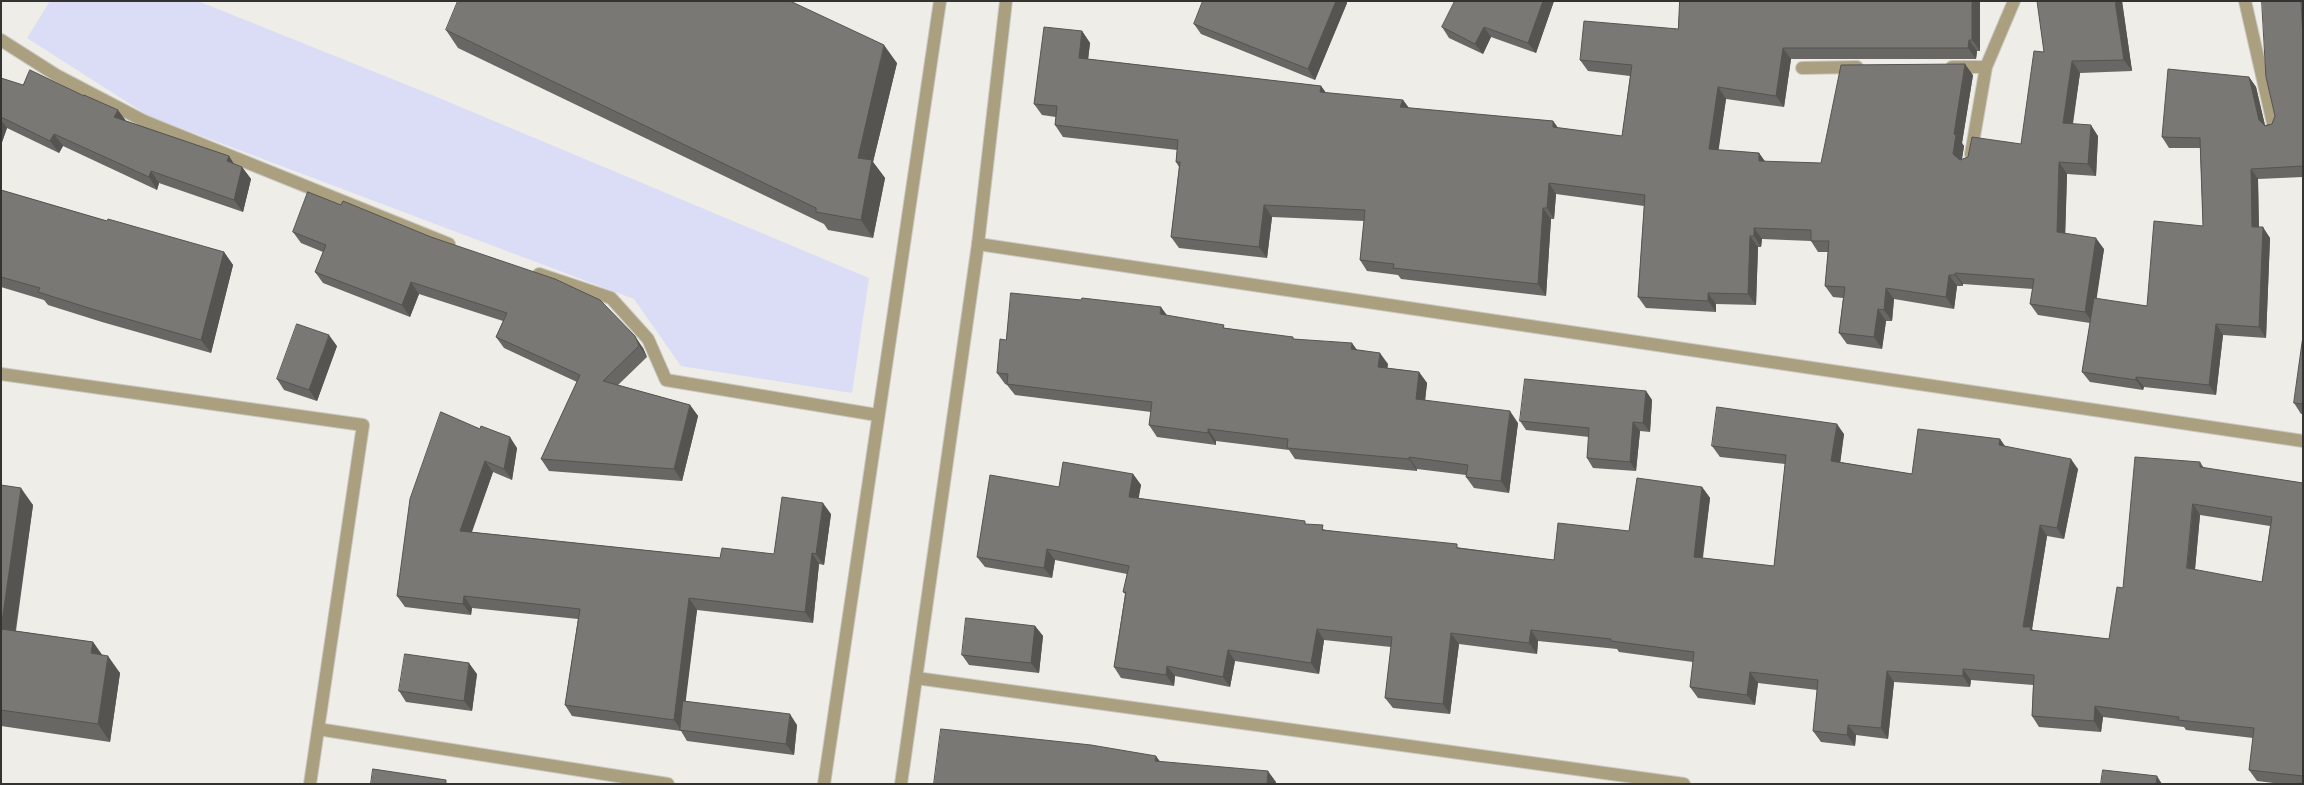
<!DOCTYPE html>
<style>
body{margin:0}
#map{position:relative;width:2304px;height:785px;overflow:hidden;background:#eeede8;font-family:"Asap Condensed",sans-serif}
canvas{display:block}
.frame{position:absolute;inset:0;border:2px solid #333331;pointer-events:none}
</style>
<div id="map">
<canvas width="2304" height="785"></canvas>
<div class="frame"></div>
</div>
<script>
const c = document.querySelector('canvas').getContext('2d');
c.lineJoin = 'round';
function paint(path, color) { c.fillStyle = color; c.fill(path, 'evenodd'); }
function trace(path, color, width, dash) { c.strokeStyle = color; c.lineWidth = width; c.lineCap = dash ? 'butt' : 'round'; c.setLineDash(dash || []); c.stroke(path); }
const green = new Path2D(`
 M 50,1 L 198,1 L 432,95 L 869,278 L 852,393 L 681,366 L 634,299 L 149,116 L 27,38 Z`);
const minor = new Path2D(`
 M 2245,1 L 2274,128
 M 1,40 L 56,75 L 144,121 L 449,244
 M 1952,67 L 1986,67
 M 1802,68 L 1857,67
 M 1971,154 L 1986,67 L 2014,1
 M 978,244 L 2303,441
 M 539,274 L 611,298 L 648,339 L 666,380 L 877,415
 M 1,374 L 363,425 L 310,784
 M 916,678 L 1684,784
 M 318,729 L 668,784`);
const tertiary = new Path2D(`
 M 824,784 L 940,1
 M 901,784 L 978,244 L 1006,1`);
const wall = new Path2D(`
 M 1203,1 L 1346,1 L 1347,3 L 1315,80 L 1201,34 L 1194,24 Z
 M 1455,1 L 1554,1 L 1536,53 L 1491,37 L 1483,54 L 1449,38 L 1442,27 Z
 M 1680,1 L 1980,1 L 1980,51 L 1977,51 L 1976,59 L 1791,59 L 1784,107 L 1726,99 L 1718,150 L 1759,153 L 1765,162 L 1821,163 L 1973,75 L 1962,143 L 1964,146 L 1962,159 L 2021,144 L 2044,52 L 2122,1 L 2132,71 L 2080,73 L 2073,124 L 2098,136 L 2096,176 L 2067,174 L 2065,233 L 2104,249 L 2096,299 L 2147,306 L 2203,226 L 2200,148 L 2169,148 L 2162,137 L 2249,77 L 2256,87 L 2265,125 L 2272,124 L 2275,116 L 2303,1 L 2303,177 L 2258,179 L 2259,227 L 2270,238 L 2266,338 L 2223,335 L 2216,395 L 2144,387 L 2143,390 L 2090,382 L 2082,372 L 2090,323 L 2038,315 L 2030,304 L 2033,289 L 1963,284 L 1963,286 L 1957,286 L 1954,309 L 1894,299 L 1892,321 L 1886,321 L 1882,349 L 1847,344 L 1839,333 L 1843,298 L 1833,297 L 1825,286 L 1828,252 L 1818,252 L 1811,241 L 1762,239 L 1761,247 L 1758,247 L 1756,305 L 1716,304 L 1716,312 L 1646,308 L 1638,297 L 1644,206 L 1556,194 L 1554,219 L 1551,219 L 1546,296 L 1401,279 L 1398,275 L 1367,271 L 1360,260 L 1364,221 L 1272,217 L 1267,258 L 1179,248 L 1171,237 L 1179,167 L 1176,162 L 1177,150 L 1063,137 L 1055,125 L 1056,117 L 1042,115 L 1034,104 L 1082,31 L 1090,43 L 1088,59 L 1321,86 L 1326,93 L 1403,100 L 1409,108 L 1553,121 L 1558,128 L 1622,136 L 1630,76 L 1588,71 L 1580,60 L 1678,29 Z
 M 446,30 L 897,63 L 873,162 L 885,178 L 873,238 L 828,230 L 824,224 L 458,48 Z
 M 1,78 L 229,156 L 234,164 L 242,167 L 251,179 L 243,212 L 159,183 L 157,190 L 63,146 L 59,153 L 7,128 L 1,145 Z
 M 1,190 L 107,221 L 224,252 L 233,265 L 211,353 L 102,322 L 48,305 L 44,300 L 1,287 Z
 M 308,192 L 643,348 L 647,357 L 618,385 L 690,405 L 698,416 L 682,481 L 549,471 L 541,459 L 577,382 L 504,348 L 496,337 L 503,321 L 419,294 L 410,317 L 323,283 L 315,272 L 323,252 L 301,243 L 293,232 Z
 M 1167,316 L 1226,328 L 1295,339 L 1357,350 L 1388,364 L 1387,368 L 1419,372 L 1427,383 L 1425,400 L 1518,423 L 1509,493 L 1474,488 L 1466,477 L 1466,475 L 1417,469 L 1417,471 L 1295,459 L 1289,450 L 1216,441 L 1216,445 L 1157,437 L 1149,425 L 1151,412 L 1015,395 L 1007,385 L 1005,384 L 997,373 L 1006,340 Z
 M 2303,336 L 2303,414 L 2301,414 L 2294,403 Z
 M 337,346 L 317,401 L 284,390 L 277,379 Z
 M 1646,391 L 1652,400 L 1650,432 L 1640,431 L 1636,471 L 1593,468 L 1587,458 L 1589,437 L 1526,430 L 1520,421 Z
 M 441,412 L 517,448 L 512,480 L 493,472 L 472,532 L 720,558 L 774,554 L 831,514 L 824,565 L 819,564 L 813,623 L 697,610 L 685,701 L 797,725 L 794,755 L 687,741 L 681,731 L 572,716 L 565,705 L 578,619 L 472,608 L 471,615 L 405,607 L 397,596 Z
 M 1844,434 L 1840,462 L 1912,474 L 2000,439 L 2005,446 L 2078,469 L 2064,539 L 2047,536 L 2032,629 L 2033,630 L 2109,639 L 2123,588 L 2200,462 L 2204,468 L 2303,483 L 2303,784 L 2282,784 L 2257,781 L 2249,770 L 2253,738 L 2186,730 L 2184,727 L 2103,717 L 2101,732 L 2039,727 L 2032,716 L 2033,685 L 1971,680 L 1970,687 L 1894,682 L 1888,739 L 1856,735 L 1855,746 L 1821,742 L 1813,731 L 1817,690 L 1758,683 L 1755,705 L 1698,698 L 1690,687 L 1693,662 L 1619,652 L 1617,649 L 1538,641 L 1537,654 L 1459,644 L 1450,714 L 1393,708 L 1385,698 L 1391,647 L 1324,640 L 1319,674 L 1235,661 L 1230,687 L 1175,676 L 1174,686 L 1121,678 L 1114,667 L 1125,594 L 1123,592 L 1127,574 L 1055,560 L 1052,578 L 985,567 L 977,557 L 1059,487 L 1133,474 L 1141,485 L 1138,498 L 1307,524 L 1326,530 L 1554,560 L 1629,531 L 1702,487 L 1710,498 L 1703,558 L 1774,566 L 1785,464 L 1720,457 L 1712,446 ZM 2200,515 L 2270,526 L 2262,582 L 2195,570 Z
 M 1,485 L 33,505 L 16,631 L 93,642 L 102,655 L 120,673 L 110,742 L 1,726 Z
 M 1035,626 L 1043,636 L 1039,673 L 969,665 L 962,655 Z
 M 477,674 L 472,711 L 406,702 L 399,691 Z`);
const shadedWall = new Path2D(`
 M 1336,1 L 1346,1 L 1347,3 L 1315,80 L 1308,69 Z
 M 1543,1 L 1554,1 L 1536,53 L 1528,43 Z
 M 1972,1 L 1980,1 L 1980,51 L 1972,40 Z
 M 2115,1 L 2122,1 L 2132,71 L 2124,60 Z
 M 2301,1 L 2303,1 L 2303,38 Z
 M 1484,27 L 1491,37 L 1483,54 L 1475,44 Z
 M 1082,31 L 1090,43 L 1087,69 L 1079,58 Z
 M 1969,40 L 1977,51 L 1976,59 L 1968,48 Z
 M 884,45 L 897,63 L 873,162 L 885,178 L 873,238 L 861,220 L 858,158 Z
 M 1783,48 L 1791,59 L 1784,107 L 1776,96 Z
 M 2072,61 L 2080,73 L 2071,134 L 2063,123 Z
 M 1965,64 L 1973,75 L 1962,143 L 1964,146 L 1961,165 L 1953,154 L 1954,134 Z
 M 2249,77 L 2256,87 L 2266,130 L 2259,120 Z
 M 1321,86 L 1329,97 L 1320,92 Z
 M 1718,87 L 1726,99 L 1717,161 L 1709,149 Z
 M 1403,100 L 1411,111 L 1400,107 Z
 M 118,110 L 127,122 L 114,117 Z
 M 1,120 L 7,128 L 1,145 Z
 M 1553,121 L 1561,132 L 1553,127 Z
 M 2091,125 L 2098,136 L 2096,176 L 2088,164 Z
 M 54,134 L 63,146 L 59,153 L 50,141 Z
 M 1759,153 L 1767,164 L 1759,161 Z
 M 229,156 L 237,169 L 227,161 Z
 M 2059,162 L 2067,174 L 2065,243 L 2057,232 Z
 M 242,167 L 251,179 L 243,212 L 234,200 Z
 M 2251,169 L 2258,179 L 2259,237 L 2252,227 Z
 M 151,171 L 159,183 L 157,190 L 149,177 Z
 M 1549,183 L 1556,194 L 1554,219 L 1547,208 Z
 M 1264,205 L 1272,217 L 1267,258 L 1259,247 Z
 M 1543,208 L 1551,219 L 1546,296 L 1538,284 Z
 M 2263,227 L 2270,238 L 2266,338 L 2259,327 Z
 M 1754,228 L 1762,239 L 1761,247 L 1754,236 Z
 M 1750,236 L 1758,247 L 1756,305 L 1748,294 Z
 M 2096,238 L 2104,249 L 2093,323 L 2085,312 Z
 M 224,252 L 233,265 L 211,353 L 201,340 Z
 M 1955,273 L 1963,284 L 1963,286 L 1955,275 Z
 M 1949,275 L 1957,286 L 1954,309 L 1946,297 Z
 M 411,282 L 419,294 L 410,317 L 402,305 Z
 M 1886,288 L 1894,299 L 1892,321 L 1884,310 Z
 M 1708,293 L 1716,304 L 1716,312 L 1708,301 Z
 M 1161,307 L 1169,318 L 1160,314 Z
 M 1878,309 L 1886,321 L 1882,349 L 1874,337 Z
 M 2216,324 L 2223,335 L 2216,395 L 2209,385 Z
 M 329,335 L 337,346 L 317,401 L 309,390 Z
 M 635,336 L 643,348 L 647,357 L 639,346 Z
 M 1352,343 L 1360,354 L 1351,349 Z
 M 1380,353 L 1388,364 L 1386,379 L 1378,367 Z
 M 1419,372 L 1427,383 L 1424,410 L 1416,399 Z
 M 2136,377 L 2144,387 L 2143,390 L 2136,380 Z
 M 1646,391 L 1652,400 L 1650,432 L 1643,423 Z
 M 690,405 L 698,416 L 682,481 L 674,469 Z
 M 1510,411 L 1518,423 L 1509,493 L 1501,481 Z
 M 1633,422 L 1640,431 L 1636,471 L 1630,462 Z
 M 1837,424 L 1844,434 L 1839,472 L 1831,461 Z
 M 1208,429 L 1216,441 L 1216,445 L 1208,433 Z
 M 510,437 L 517,448 L 512,480 L 504,469 Z
 M 2000,439 L 2007,450 L 1999,445 Z
 M 1409,457 L 1417,469 L 1417,471 L 1409,459 Z
 M 2071,459 L 2078,469 L 2064,539 L 2057,528 Z
 M 485,461 L 493,472 L 468,542 L 460,531 Z
 M 1133,474 L 1141,485 L 1137,508 L 1129,497 Z
 M 1702,487 L 1710,498 L 1701,568 L 1694,557 Z
 M 21,488 L 33,505 L 13,646 L 1,629 Z
 M 823,503 L 831,514 L 824,565 L 816,554 Z
 M 2193,504 L 2200,515 L 2194,579 L 2187,568 Z
 M 2040,525 L 2047,536 L 2032,629 L 2038,638 L 2023,627 Z
 M 1047,549 L 1055,560 L 1052,578 L 1044,568 Z
 M 812,553 L 819,564 L 813,623 L 805,612 Z
 M 464,596 L 472,608 L 471,615 L 463,604 Z
 M 689,598 L 697,610 L 682,731 L 674,720 Z
 M 1035,626 L 1043,636 L 1039,673 L 1031,663 Z
 M 1317,629 L 1324,640 L 1319,674 L 1311,663 Z
 M 1531,630 L 1538,641 L 1537,654 L 1529,643 Z
 M 1451,633 L 1459,644 L 1450,714 L 1443,704 Z
 M 93,642 L 105,659 L 91,653 Z
 M 1228,650 L 1235,661 L 1230,687 L 1223,677 Z
 M 108,656 L 120,673 L 110,742 L 98,724 Z
 M 469,663 L 477,674 L 472,711 L 464,701 Z
 M 1167,666 L 1175,676 L 1174,686 L 1166,675 Z
 M 1963,669 L 1971,680 L 1970,687 L 1963,676 Z
 M 1887,671 L 1894,682 L 1888,739 L 1881,728 Z
 M 1750,672 L 1758,683 L 1755,705 L 1747,695 Z
 M 2095,706 L 2103,717 L 2101,732 L 2094,721 Z
 M 790,714 L 797,725 L 794,755 L 786,744 Z
 M 1848,725 L 1856,735 L 1855,746 L 1847,735 Z
 M 1156,756 L 1164,767 L 1155,761 Z
 M 1268,771 L 1276,782 L 1276,784 L 1267,784 Z
 M 2157,776 L 2162,784 L 2156,784 Z`);
const building = new Path2D(`
 M 458,1 L 790,1 L 884,45 L 858,158 L 872,160 L 861,220 L 816,212 L 816,208 L 446,30 Z
 M 1203,1 L 1336,1 L 1308,69 L 1194,24 Z
 M 1455,1 L 1543,1 L 1528,43 L 1484,27 L 1475,44 L 1442,27 Z
 M 1680,1 L 1972,1 L 1972,40 L 1969,40 L 1968,48 L 1783,48 L 1776,96 L 1718,87 L 1709,149 L 1759,153 L 1759,161 L 1821,163 L 1841,65 L 1965,64 L 1954,134 L 1956,135 L 1953,154 L 1960,160 L 1968,157 L 1972,137 L 2021,144 L 2034,51 L 2044,52 L 2037,1 L 2115,1 L 2124,60 L 2072,61 L 2063,123 L 2091,125 L 2088,164 L 2059,162 L 2057,232 L 2096,238 L 2085,312 L 2030,304 L 2034,279 L 1955,273 L 1955,275 L 1949,275 L 1946,297 L 1886,288 L 1884,310 L 1878,309 L 1874,337 L 1839,333 L 1845,287 L 1825,286 L 1829,241 L 1811,241 L 1811,230 L 1754,228 L 1754,236 L 1750,236 L 1748,294 L 1708,293 L 1708,301 L 1638,297 L 1645,195 L 1549,183 L 1547,208 L 1543,208 L 1538,284 L 1393,268 L 1394,264 L 1360,260 L 1365,210 L 1264,205 L 1259,247 L 1171,237 L 1180,162 L 1176,162 L 1178,140 L 1055,125 L 1057,106 L 1034,104 L 1044,27 L 1082,31 L 1079,58 L 1321,86 L 1320,92 L 1403,100 L 1400,107 L 1553,121 L 1553,127 L 1622,136 L 1632,65 L 1580,60 L 1584,21 L 1678,29 Z
 M 2262,1 L 2301,1 L 2303,38 L 2303,166 L 2251,169 L 2252,227 L 2263,227 L 2259,327 L 2216,324 L 2209,385 L 2136,377 L 2136,380 L 2082,372 L 2094,298 L 2147,306 L 2154,221 L 2203,226 L 2200,138 L 2162,137 L 2168,69 L 2249,77 L 2259,120 L 2265,126 L 2272,124 L 2275,116 L 2266,77 Z
 M 30,70 L 84,96 L 84,95 L 118,110 L 114,117 L 229,156 L 227,161 L 242,167 L 234,200 L 151,171 L 149,177 L 54,134 L 50,141 L 1,117 L 1,78 L 23,85 Z
 M 1,190 L 107,221 L 108,219 L 224,252 L 201,340 L 92,309 L 38,292 L 40,288 L 1,277 Z
 M 308,192 L 341,205 L 343,201 L 431,237 L 555,279 L 600,300 L 635,336 L 639,346 L 603,381 L 690,405 L 674,469 L 541,459 L 580,375 L 496,337 L 507,313 L 411,282 L 402,305 L 315,272 L 326,245 L 293,232 Z
 M 1011,293 L 1081,300 L 1082,298 L 1161,307 L 1160,314 L 1224,325 L 1223,328 L 1293,337 L 1293,339 L 1352,343 L 1351,349 L 1380,353 L 1378,367 L 1419,372 L 1416,399 L 1510,411 L 1501,481 L 1466,477 L 1468,465 L 1409,457 L 1409,459 L 1287,448 L 1288,439 L 1208,429 L 1208,433 L 1149,425 L 1152,402 L 1007,384 L 1008,374 L 997,373 L 1000,339 L 1006,340 Z
 M 297,324 L 329,335 L 309,390 L 277,379 Z
 M 2303,336 L 2303,404 L 2294,403 Z
 M 1525,379 L 1646,391 L 1643,423 L 1633,422 L 1630,462 L 1587,458 L 1589,428 L 1520,421 Z
 M 1717,407 L 1837,424 L 1831,461 L 1912,474 L 1918,429 L 2000,439 L 1999,445 L 2071,459 L 2057,528 L 2040,525 L 2023,627 L 2031,627 L 2030,630 L 2109,639 L 2117,587 L 2123,588 L 2135,457 L 2200,462 L 2200,467 L 2303,483 L 2303,776 L 2249,770 L 2254,728 L 2178,720 L 2179,717 L 2095,706 L 2094,721 L 2032,716 L 2034,675 L 1963,669 L 1963,676 L 1887,671 L 1881,728 L 1848,725 L 1847,735 L 1813,731 L 1818,680 L 1750,672 L 1747,695 L 1690,687 L 1694,652 L 1611,641 L 1611,639 L 1531,630 L 1529,643 L 1451,633 L 1443,704 L 1385,698 L 1392,637 L 1317,629 L 1311,663 L 1228,650 L 1223,677 L 1167,666 L 1166,675 L 1114,667 L 1126,592 L 1123,592 L 1129,566 L 1047,549 L 1044,568 L 977,557 L 990,475 L 1059,487 L 1063,462 L 1133,474 L 1129,497 L 1305,521 L 1305,524 L 1323,525 L 1322,530 L 1457,544 L 1457,548 L 1554,560 L 1558,523 L 1629,531 L 1637,478 L 1702,487 L 1694,557 L 1774,566 L 1786,455 L 1712,446 ZM 2193,504 L 2272,517 L 2262,582 L 2187,568 Z
 M 441,412 L 480,429 L 481,426 L 510,437 L 504,469 L 485,461 L 460,531 L 720,558 L 722,548 L 774,554 L 782,497 L 823,503 L 816,554 L 812,553 L 805,612 L 689,598 L 674,720 L 565,705 L 580,609 L 464,596 L 463,604 L 397,596 L 410,499 Z
 M 1,485 L 21,488 L 1,629 L 93,642 L 91,653 L 108,656 L 98,724 L 1,710 Z
 M 966,618 L 1035,626 L 1031,663 L 962,655 Z
 M 405,654 L 469,663 L 464,701 L 399,691 Z
 M 683,701 L 790,714 L 786,744 L 680,730 Z
 M 941,729 L 1091,745 L 1156,756 L 1155,761 L 1268,771 L 1267,784 L 934,784 Z
 M 373,769 L 446,780 L 446,784 L 371,784 Z
 M 2103,770 L 2157,776 L 2156,784 L 2101,784 Z`);
paint(green, '#daddf5');
trace(minor, '#c9c8c3', 14);
trace(tertiary, '#c9c8c3', 14);
trace(minor, '#aaa080', 12);
trace(tertiary, '#aaa080', 12);
paint(wall, '#686764');
paint(shadedWall, '#555451');
paint(building, '#797874');
trace(building, '#555451', 1);
</script>
